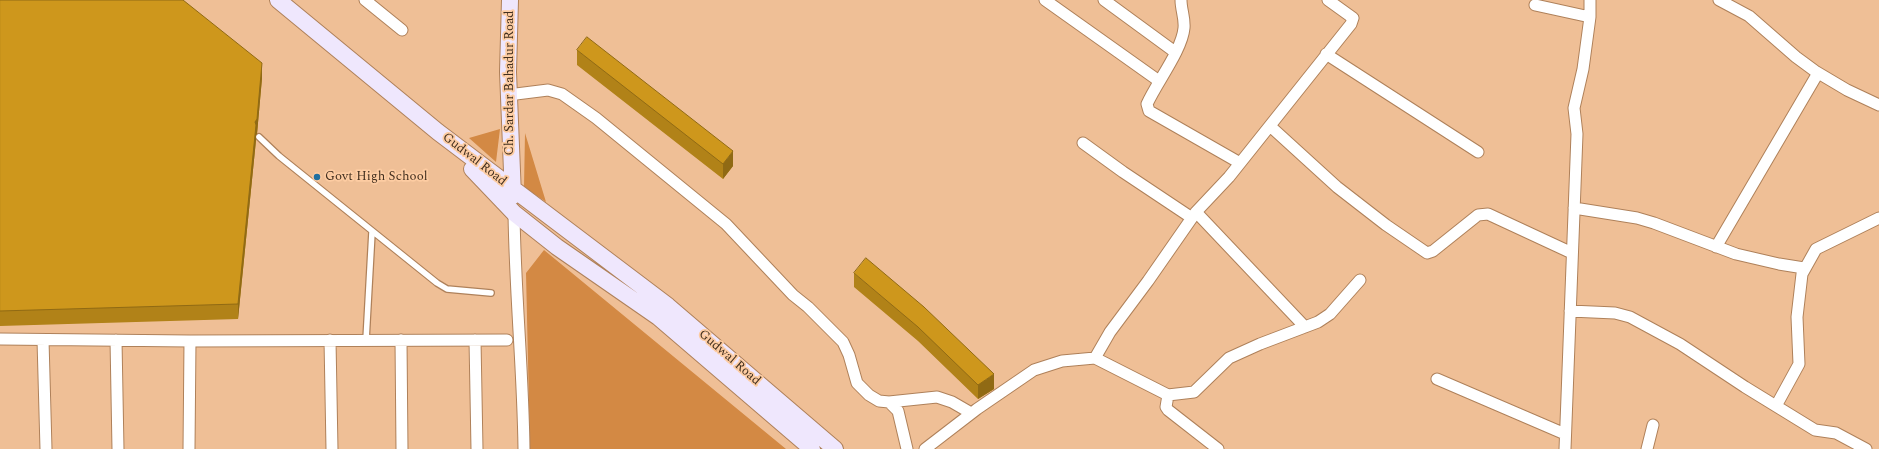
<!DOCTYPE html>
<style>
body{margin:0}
canvas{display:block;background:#efbf96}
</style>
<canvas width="1879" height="449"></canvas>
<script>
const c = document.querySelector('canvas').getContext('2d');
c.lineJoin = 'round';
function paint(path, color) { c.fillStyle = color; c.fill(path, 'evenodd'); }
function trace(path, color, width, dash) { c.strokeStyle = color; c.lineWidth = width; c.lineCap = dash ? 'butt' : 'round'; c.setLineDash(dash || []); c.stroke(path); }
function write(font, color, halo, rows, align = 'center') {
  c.font = font + ' Spectral,serif'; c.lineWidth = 3.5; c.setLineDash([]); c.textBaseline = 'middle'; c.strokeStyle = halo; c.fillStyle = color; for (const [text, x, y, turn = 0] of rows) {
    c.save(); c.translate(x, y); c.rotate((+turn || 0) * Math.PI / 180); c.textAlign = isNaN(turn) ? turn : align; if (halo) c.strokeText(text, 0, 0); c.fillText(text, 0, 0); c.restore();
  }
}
const green = new Path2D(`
 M 500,129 L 496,162 L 469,138 Z
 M 525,133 L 546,202 L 524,187 Z
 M 544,250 L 786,449 L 530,449 L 526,273 Z`);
const service = new Path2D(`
 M 259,137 L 279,156 L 437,283 L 447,289 L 491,293
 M 366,340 L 372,232`);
const minor = new Path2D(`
 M 365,0 L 402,30
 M 1045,0 L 1159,81
 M 1104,0 L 1175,52
 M 1181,0 C 1181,10 1185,18 1184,28 C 1182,50 1157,82 1147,104 L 1149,111 L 1240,163
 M 1719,0 L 1749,16 L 1796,57 L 1815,71 L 1847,90 L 1879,105
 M 1535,5 L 1590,17
 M 1326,54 L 1478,152
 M 508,95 L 548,90 L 562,94 L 596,118 L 726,224 L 793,295 L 808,307 L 843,342 L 849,355 L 857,383 L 869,395 L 879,401 L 889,402 L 937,397 L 952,402 L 971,413
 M 1270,126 L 1337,187 L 1386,225 L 1427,253 L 1433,251 L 1478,215 L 1488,214 L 1572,253
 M 1083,143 L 1123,172 L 1192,218
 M 1574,208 L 1637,218 L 1654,223 L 1736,254 L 1779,264 L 1804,268
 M 1196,212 L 1305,327
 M 514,213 C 515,292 523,370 524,449
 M 1716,247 L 1818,73
 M 1570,311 L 1615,313 L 1630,317 L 1680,344 L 1745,387 L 1815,430 L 1836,433 L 1866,449
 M 0,339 L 190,341 L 507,340
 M 43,340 L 46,449
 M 116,340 L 118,449
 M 330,340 L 332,449
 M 401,340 L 402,449
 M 475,340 L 477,449
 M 1095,358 L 1168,395 L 1166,407 L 1168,410 L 1218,449
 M 1437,379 L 1565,434
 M 1168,395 L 1194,392 L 1229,358 L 1260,344 L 1318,322 L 1330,314 L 1360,280
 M 889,402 L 898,411 L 907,449
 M 1776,406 L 1799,364 L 1797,317 L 1802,274 L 1816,249 L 1879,218
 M 189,449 L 190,341
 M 925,449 L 977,409 L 1034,370 L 1062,361 L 1095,358 L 1110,332 L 1148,281 L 1196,212 L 1229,177 L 1351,24 L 1353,18 L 1328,0
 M 1565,449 L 1577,134 L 1574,108 L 1583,69 L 1590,17 L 1590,0
 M 1647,449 L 1653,425`);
const secondary = new Path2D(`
 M 278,0 L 438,132 L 668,306 L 835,449
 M 510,0 L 508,72 L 513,196
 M 472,169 L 514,213 L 557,247 L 658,317 L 812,449`);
const wall = new Path2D(`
 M 0,0 L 262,78 L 257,134 L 256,135 L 256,140 L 238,319 L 0,326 Z
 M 577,50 L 733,166 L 723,179 L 577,65 Z
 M 854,273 L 994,389 L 978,399 L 918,341 L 854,287 Z`);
const shadedWall = new Path2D(`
 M 262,63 L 262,78 L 257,134 L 256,135 L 256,140 L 238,319 L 238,304 L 255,122 Z
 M 733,151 L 733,166 L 723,179 L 723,164 Z
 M 994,374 L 994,389 L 978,399 L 978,385 Z`);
const building = new Path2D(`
 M 0,0 L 183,0 L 262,63 L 257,119 L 255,122 L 256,125 L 238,304 L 0,311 Z
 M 587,37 L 733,151 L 723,164 L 577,50 Z
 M 866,258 L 924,307 L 994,374 L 978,385 L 918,327 L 854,273 Z`);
const markers = [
 [317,177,4,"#1f6fa0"]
];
const streetNames = [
 ["Ch. Sardar Bahadur Road",510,83,-90],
 ["Gudwal Road",474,160,38],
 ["Gudwal Road",729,358,41]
];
const poiNames = [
 ["Govt High School",325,177]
];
paint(green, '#d38944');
trace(service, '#af815a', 8);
trace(minor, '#af815a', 13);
trace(secondary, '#af815a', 18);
trace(service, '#fff', 5.5);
trace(minor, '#fff', 11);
trace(secondary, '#efe7fd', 16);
paint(wall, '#b18218');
paint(shadedWall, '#906a14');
paint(building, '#ce971c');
trace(building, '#906a14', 1);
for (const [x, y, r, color] of markers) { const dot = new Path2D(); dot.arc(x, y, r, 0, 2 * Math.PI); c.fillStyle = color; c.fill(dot); trace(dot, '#fdcca2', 1.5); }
write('13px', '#422f1f', '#fdcca2', streetNames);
write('13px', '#422f1f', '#fdcca2', poiNames, 'left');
</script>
